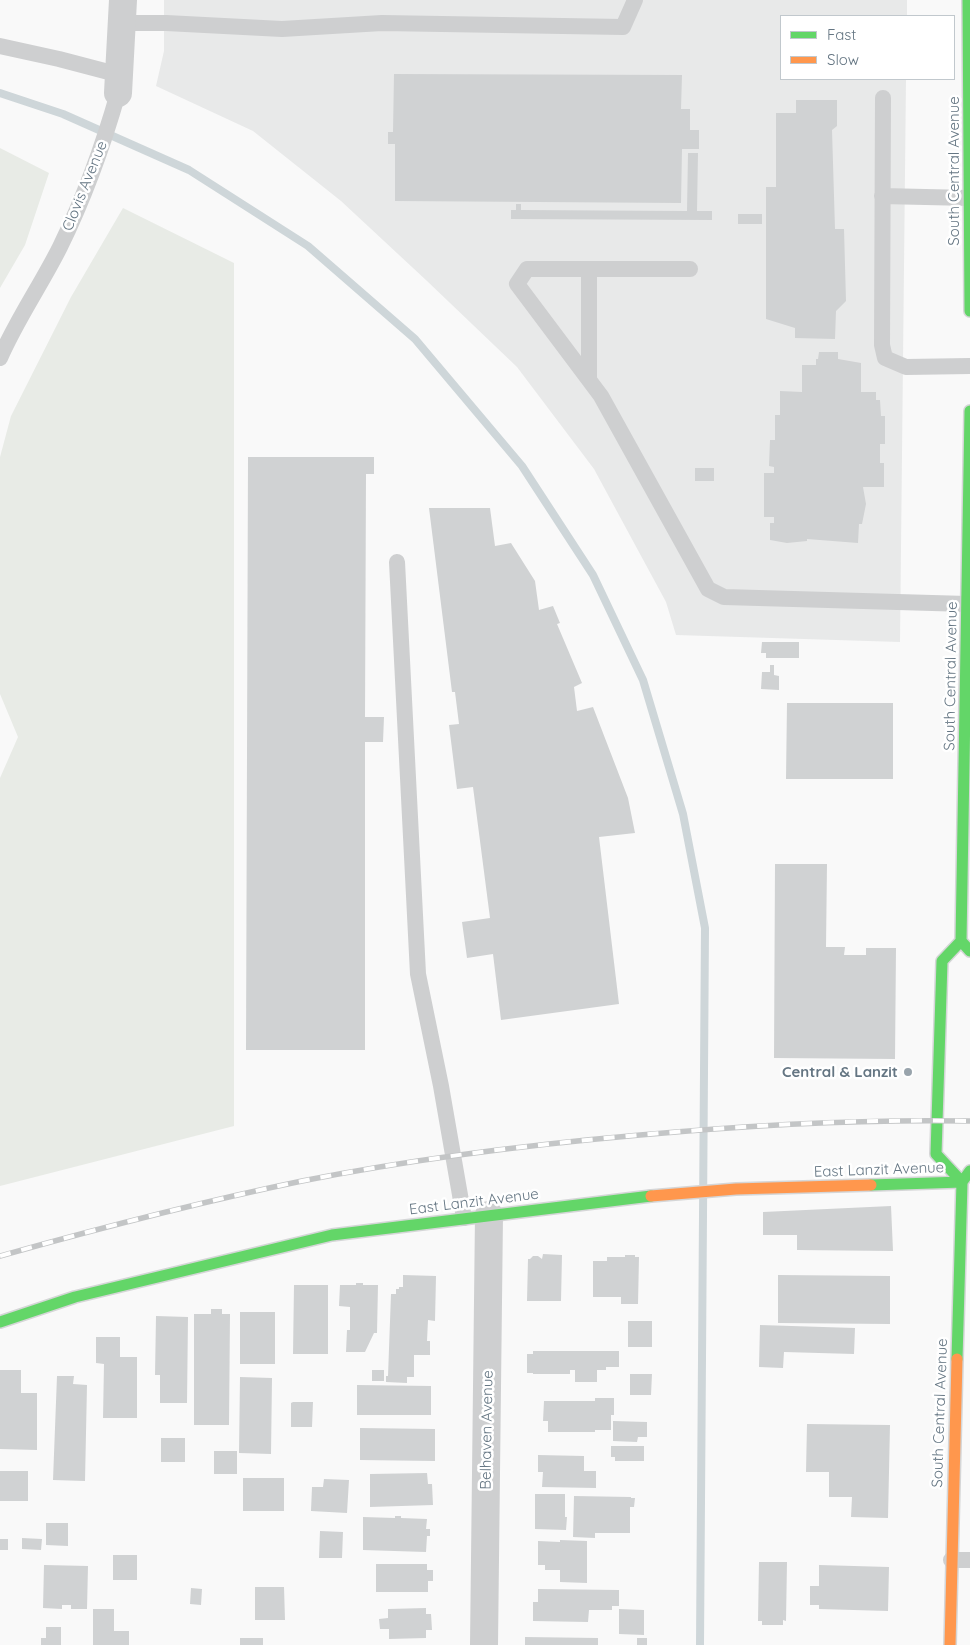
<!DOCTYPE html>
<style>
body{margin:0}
#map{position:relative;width:970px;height:1645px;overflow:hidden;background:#f9f9f9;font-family:Quicksand,sans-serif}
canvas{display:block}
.legend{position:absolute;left:780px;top:15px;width:175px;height:65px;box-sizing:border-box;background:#fff;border:1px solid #c1c8cd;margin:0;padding:6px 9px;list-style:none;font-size:15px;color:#657683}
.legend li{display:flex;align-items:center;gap:10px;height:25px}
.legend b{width:25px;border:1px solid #c1c8cd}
</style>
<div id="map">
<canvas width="970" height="1645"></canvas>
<ul class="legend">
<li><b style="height:6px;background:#63d668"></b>Fast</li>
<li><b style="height:6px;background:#ff974d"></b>Slow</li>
</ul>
</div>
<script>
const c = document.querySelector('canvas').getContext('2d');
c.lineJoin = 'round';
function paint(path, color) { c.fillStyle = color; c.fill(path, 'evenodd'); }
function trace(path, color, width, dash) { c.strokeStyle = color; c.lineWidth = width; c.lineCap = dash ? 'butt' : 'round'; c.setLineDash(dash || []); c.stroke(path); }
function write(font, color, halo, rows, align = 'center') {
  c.font = font + ' Quicksand,sans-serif'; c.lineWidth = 5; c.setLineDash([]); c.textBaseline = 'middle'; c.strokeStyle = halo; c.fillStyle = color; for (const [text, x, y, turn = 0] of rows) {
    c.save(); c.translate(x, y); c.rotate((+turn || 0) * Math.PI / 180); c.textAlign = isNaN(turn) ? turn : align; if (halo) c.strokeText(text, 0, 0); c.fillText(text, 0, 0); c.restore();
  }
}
const built = new Path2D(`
 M 164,0 L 907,0 L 907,16 L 781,16 L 781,79 L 906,79 L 900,642 L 676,635 L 666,602 L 594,469 L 517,367 L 427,281 L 341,201 L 253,131 L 156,86 L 164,51 Z`);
const green = new Path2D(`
 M 0,148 L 49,173 L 25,245 L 0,288 Z
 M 123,208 L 234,263 L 234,1126 L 0,1186 L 0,778 L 18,737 L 0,694 L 0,457 L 11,416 L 71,297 Z`);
const stream = new Path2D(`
 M 0,93 L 63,114 L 189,170 L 308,246 L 415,339 L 522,466 L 593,575 L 643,680 L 683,814 L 705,928 L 700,1645`);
const building = new Path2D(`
 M 394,74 L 682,75 L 681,109 L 690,109 L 690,130 L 699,130 L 699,149 L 682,149 L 681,203 L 395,201 L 395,144 L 388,144 L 388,132 L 393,132 Z
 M 796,100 L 837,100 L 837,126 L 832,130 L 835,229 L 844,229 L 846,301 L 836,311 L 835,339 L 795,338 L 795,328 L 766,319 L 766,187 L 776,187 L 776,113 L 796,113 Z
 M 688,153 L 698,153 L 697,211 L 712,211 L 712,220 L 511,219 L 511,210 L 516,210 L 516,204 L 521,204 L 521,210 L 687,211 Z
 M 738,214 L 762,214 L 762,224 L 738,224 Z
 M 819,352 L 838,352 L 838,359 L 861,363 L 861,392 L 876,392 L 876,400 L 880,400 L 881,416 L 885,416 L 885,444 L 880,444 L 880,463 L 884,463 L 884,487 L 863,487 L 866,504 L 862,524 L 859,524 L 858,543 L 807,539 L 807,541 L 787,543 L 770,540 L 770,523 L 774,523 L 774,517 L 764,517 L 764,473 L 774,473 L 774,467 L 769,466 L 770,440 L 775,440 L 775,415 L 780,415 L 780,391 L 802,392 L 802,365 L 816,365 L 816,359 L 818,359 Z
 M 248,457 L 374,457 L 374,474 L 366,474 L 365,717 L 384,717 L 383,742 L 365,742 L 365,1050 L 246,1050 Z
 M 695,468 L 714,468 L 714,481 L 695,481 Z
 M 429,508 L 490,508 L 495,546 L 511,543 L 535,581 L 539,610 L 553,606 L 560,623 L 557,624 L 582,683 L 574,687 L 577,711 L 593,707 L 628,798 L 635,833 L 599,837 L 619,1004 L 501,1020 L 493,954 L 467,958 L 462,922 L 490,918 L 473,787 L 457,789 L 449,725 L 459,724 L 455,692 L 452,692 Z
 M 762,642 L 799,642 L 799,658 L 766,658 L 766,653 L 761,653 Z
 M 770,665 L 774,665 L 774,675 L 779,676 L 779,690 L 761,689 L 762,672 L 770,672 Z
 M 787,703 L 893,703 L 893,779 L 786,779 Z
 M 775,864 L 827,864 L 826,947 L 845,947 L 844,955 L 866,955 L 866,948 L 896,948 L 895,1059 L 774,1058 Z
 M 891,1206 L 893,1251 L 797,1250 L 797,1235 L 763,1235 L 763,1212 Z
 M 543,1254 L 562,1255 L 561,1301 L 527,1301 L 528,1259 L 530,1259 L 533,1256 L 538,1256 L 542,1259 Z
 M 625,1255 L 635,1255 L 635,1257 L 639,1257 L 638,1304 L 621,1304 L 621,1297 L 593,1297 L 593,1261 L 607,1261 L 607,1257 L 625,1257 Z
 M 403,1275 L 436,1276 L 435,1321 L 428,1320 L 427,1341 L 430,1341 L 430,1355 L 414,1355 L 414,1377 L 407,1377 L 407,1383 L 386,1382 L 386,1376 L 388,1376 L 391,1294 L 396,1294 L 396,1289 L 399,1289 L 399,1287 L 403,1287 Z
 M 778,1275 L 890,1276 L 890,1324 L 778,1323 Z
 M 356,1283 L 363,1283 L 363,1285 L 378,1285 L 377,1333 L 374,1333 L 365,1352 L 346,1352 L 347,1330 L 350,1330 L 350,1307 L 339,1306 L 340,1285 L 356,1285 Z
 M 294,1285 L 328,1285 L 328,1354 L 293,1354 Z
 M 211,1309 L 222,1309 L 222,1314 L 230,1314 L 229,1425 L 194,1425 L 194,1314 L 211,1314 Z
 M 240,1312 L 275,1312 L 275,1364 L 240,1364 Z
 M 156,1316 L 188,1317 L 187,1403 L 160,1403 L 160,1375 L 155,1375 Z
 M 628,1321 L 652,1321 L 652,1347 L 628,1347 Z
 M 760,1325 L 855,1328 L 854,1354 L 784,1352 L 783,1368 L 759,1367 Z
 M 96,1337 L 120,1337 L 120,1357 L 137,1357 L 137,1418 L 103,1418 L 104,1364 L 96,1363 Z
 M 533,1351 L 619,1351 L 619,1367 L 606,1367 L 606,1370 L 597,1370 L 597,1382 L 575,1382 L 575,1370 L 570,1370 L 570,1374 L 533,1374 L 533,1373 L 527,1373 L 527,1354 L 533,1354 Z
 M 0,1370 L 21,1370 L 21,1393 L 37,1393 L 37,1450 L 0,1449 Z
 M 372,1370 L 384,1370 L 384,1381 L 372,1381 Z
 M 630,1374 L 652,1374 L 651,1395 L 630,1395 Z
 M 57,1376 L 74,1376 L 73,1384 L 87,1385 L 85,1481 L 53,1480 Z
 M 240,1377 L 272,1378 L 271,1454 L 239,1453 Z
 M 357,1385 L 431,1386 L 431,1415 L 357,1415 Z
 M 595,1398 L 614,1398 L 614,1415 L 611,1415 L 611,1430 L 595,1430 L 595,1432 L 548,1432 L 548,1421 L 543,1421 L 544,1401 L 595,1401 Z
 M 293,1402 L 313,1402 L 312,1427 L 291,1427 L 291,1403 Z
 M 613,1421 L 647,1422 L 647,1437 L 638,1437 L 637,1442 L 613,1441 Z
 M 807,1424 L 890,1425 L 888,1518 L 851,1517 L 852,1497 L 829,1497 L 829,1472 L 806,1472 Z
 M 360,1428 L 435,1429 L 435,1461 L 360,1460 Z
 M 161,1438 L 185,1438 L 185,1462 L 161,1462 Z
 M 611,1446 L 644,1446 L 644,1461 L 615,1461 L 615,1457 L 611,1457 Z
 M 214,1451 L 237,1451 L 237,1474 L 214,1474 Z
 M 538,1455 L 584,1456 L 584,1471 L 596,1471 L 596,1488 L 542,1487 L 543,1472 L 538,1472 Z
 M 0,1471 L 28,1471 L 28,1501 L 0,1501 Z
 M 427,1473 L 428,1484 L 432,1484 L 433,1505 L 370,1507 L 370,1474 Z
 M 243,1478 L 284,1478 L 284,1511 L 243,1511 Z
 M 324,1479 L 349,1480 L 347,1513 L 311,1511 L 312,1487 L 323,1487 Z
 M 535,1494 L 565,1494 L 565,1517 L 567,1517 L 566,1530 L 535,1529 Z
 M 574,1496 L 631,1497 L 631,1498 L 635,1498 L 634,1507 L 630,1507 L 630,1533 L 595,1533 L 595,1538 L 573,1537 Z
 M 395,1516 L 401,1516 L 401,1518 L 427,1519 L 426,1529 L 430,1529 L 430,1536 L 427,1536 L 426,1552 L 363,1550 L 363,1517 L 395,1518 Z
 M 46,1523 L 68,1523 L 68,1546 L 46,1545 Z
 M 320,1531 L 343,1532 L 342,1558 L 319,1558 Z
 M 22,1538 L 42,1539 L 41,1550 L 22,1549 Z
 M 0,1539 L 8,1539 L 8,1550 L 0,1550 Z
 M 560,1540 L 587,1541 L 587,1583 L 560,1582 L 560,1570 L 545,1570 L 545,1565 L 538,1565 L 538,1541 L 560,1542 Z
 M 113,1555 L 137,1555 L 137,1580 L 113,1580 Z
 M 759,1562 L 787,1562 L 786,1621 L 783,1620 L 783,1625 L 762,1625 L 762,1621 L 758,1621 Z
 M 376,1564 L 427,1564 L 427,1570 L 433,1570 L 433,1581 L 428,1581 L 428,1592 L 376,1592 Z
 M 44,1565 L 88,1566 L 87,1609 L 71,1609 L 71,1605 L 62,1605 L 62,1609 L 43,1608 Z
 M 819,1565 L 889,1567 L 888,1611 L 819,1609 L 819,1605 L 810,1605 L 810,1586 L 819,1586 Z
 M 255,1587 L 284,1587 L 285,1620 L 255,1620 Z
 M 191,1588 L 202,1589 L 201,1605 L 190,1604 Z
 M 538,1589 L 619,1590 L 619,1606 L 612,1606 L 612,1610 L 589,1610 L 588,1622 L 533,1621 L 533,1602 L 538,1602 Z
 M 426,1608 L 426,1614 L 431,1614 L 432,1630 L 426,1630 L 426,1638 L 389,1639 L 389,1629 L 380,1629 L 379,1619 L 388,1618 L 388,1609 Z
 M 93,1609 L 114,1609 L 114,1631 L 129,1631 L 129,1645 L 93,1645 Z
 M 619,1609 L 644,1610 L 644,1635 L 619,1634 Z
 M 46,1627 L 61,1627 L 61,1645 L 41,1645 L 41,1638 L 46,1638 Z
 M 525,1637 L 598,1638 L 598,1645 L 525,1645 Z
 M 240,1638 L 263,1638 L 263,1645 L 240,1645 Z
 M 637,1638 L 647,1638 L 647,1645 L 637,1645 Z`);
const lane = new Path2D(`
 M 123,23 L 166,23 L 282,29 L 382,23 L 623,27 L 635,0
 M 0,46 L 59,59 L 120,75
 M 883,98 L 882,345 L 885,358 L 906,367 L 970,366
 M 882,196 L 969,198
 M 690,269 L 527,269 L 517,284 L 601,396 L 708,589 L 724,597 L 967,604
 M 0,358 C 17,319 41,285 60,247 C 84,198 103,146 118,93
 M 589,380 L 589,269
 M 397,562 L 418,974 L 441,1086 L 464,1218
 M 951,1560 L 970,1560`);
const street = new Path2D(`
 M 118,93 L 123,0
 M 484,1645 L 489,1215`);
const fast = new Path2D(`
 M 968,0 L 970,311
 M 970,411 L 961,941 L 970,951
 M 961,941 L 942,961 L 936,1154 L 962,1182
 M 871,1185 L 962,1182
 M 0,1322 L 75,1297 L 332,1235 L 651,1196
 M 957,1359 L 962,1182 L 970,1171`);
const slow = new Path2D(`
 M 651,1196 L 736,1189 L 871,1185
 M 950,1645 L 957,1359`);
const rail = new Path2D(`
 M 0,1256 C 100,1228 200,1202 302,1181 C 413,1159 526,1145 640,1135 C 750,1125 859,1119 970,1121`);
const markers = [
 [908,1072,5,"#99a4ac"]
];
const streetNames = [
 ["South Central Avenue",954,171,-90],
 ["Clovis Avenue",85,186,-68],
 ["South Central Avenue",951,676,-89],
 ["East Lanzit Avenue",879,1170,-2],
 ["East Lanzit Avenue",474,1202,-7],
 ["South Central Avenue",940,1413,-88],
 ["Belhaven Avenue",487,1430,-89]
];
const poiNames = [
 ["Central & Lanzit",898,1072]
];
paint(built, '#e8e9e9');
paint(green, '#e8ebe6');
trace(stream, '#ced6d9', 8);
paint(building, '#d0d2d3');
trace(fast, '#d5d6d7', 14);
trace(slow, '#d5d6d7', 14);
trace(lane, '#cecfd0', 16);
trace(street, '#cecfd0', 28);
trace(fast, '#63d668', 11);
trace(slow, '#ff974d', 11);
trace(rail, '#c3c5c6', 5.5);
trace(rail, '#fff', 4, [11]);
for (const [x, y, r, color] of markers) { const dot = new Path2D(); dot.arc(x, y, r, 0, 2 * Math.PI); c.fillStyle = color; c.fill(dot); trace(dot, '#fff', 2); }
write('15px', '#657683', '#fff', streetNames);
write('bold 15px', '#657683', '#fff', poiNames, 'right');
</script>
